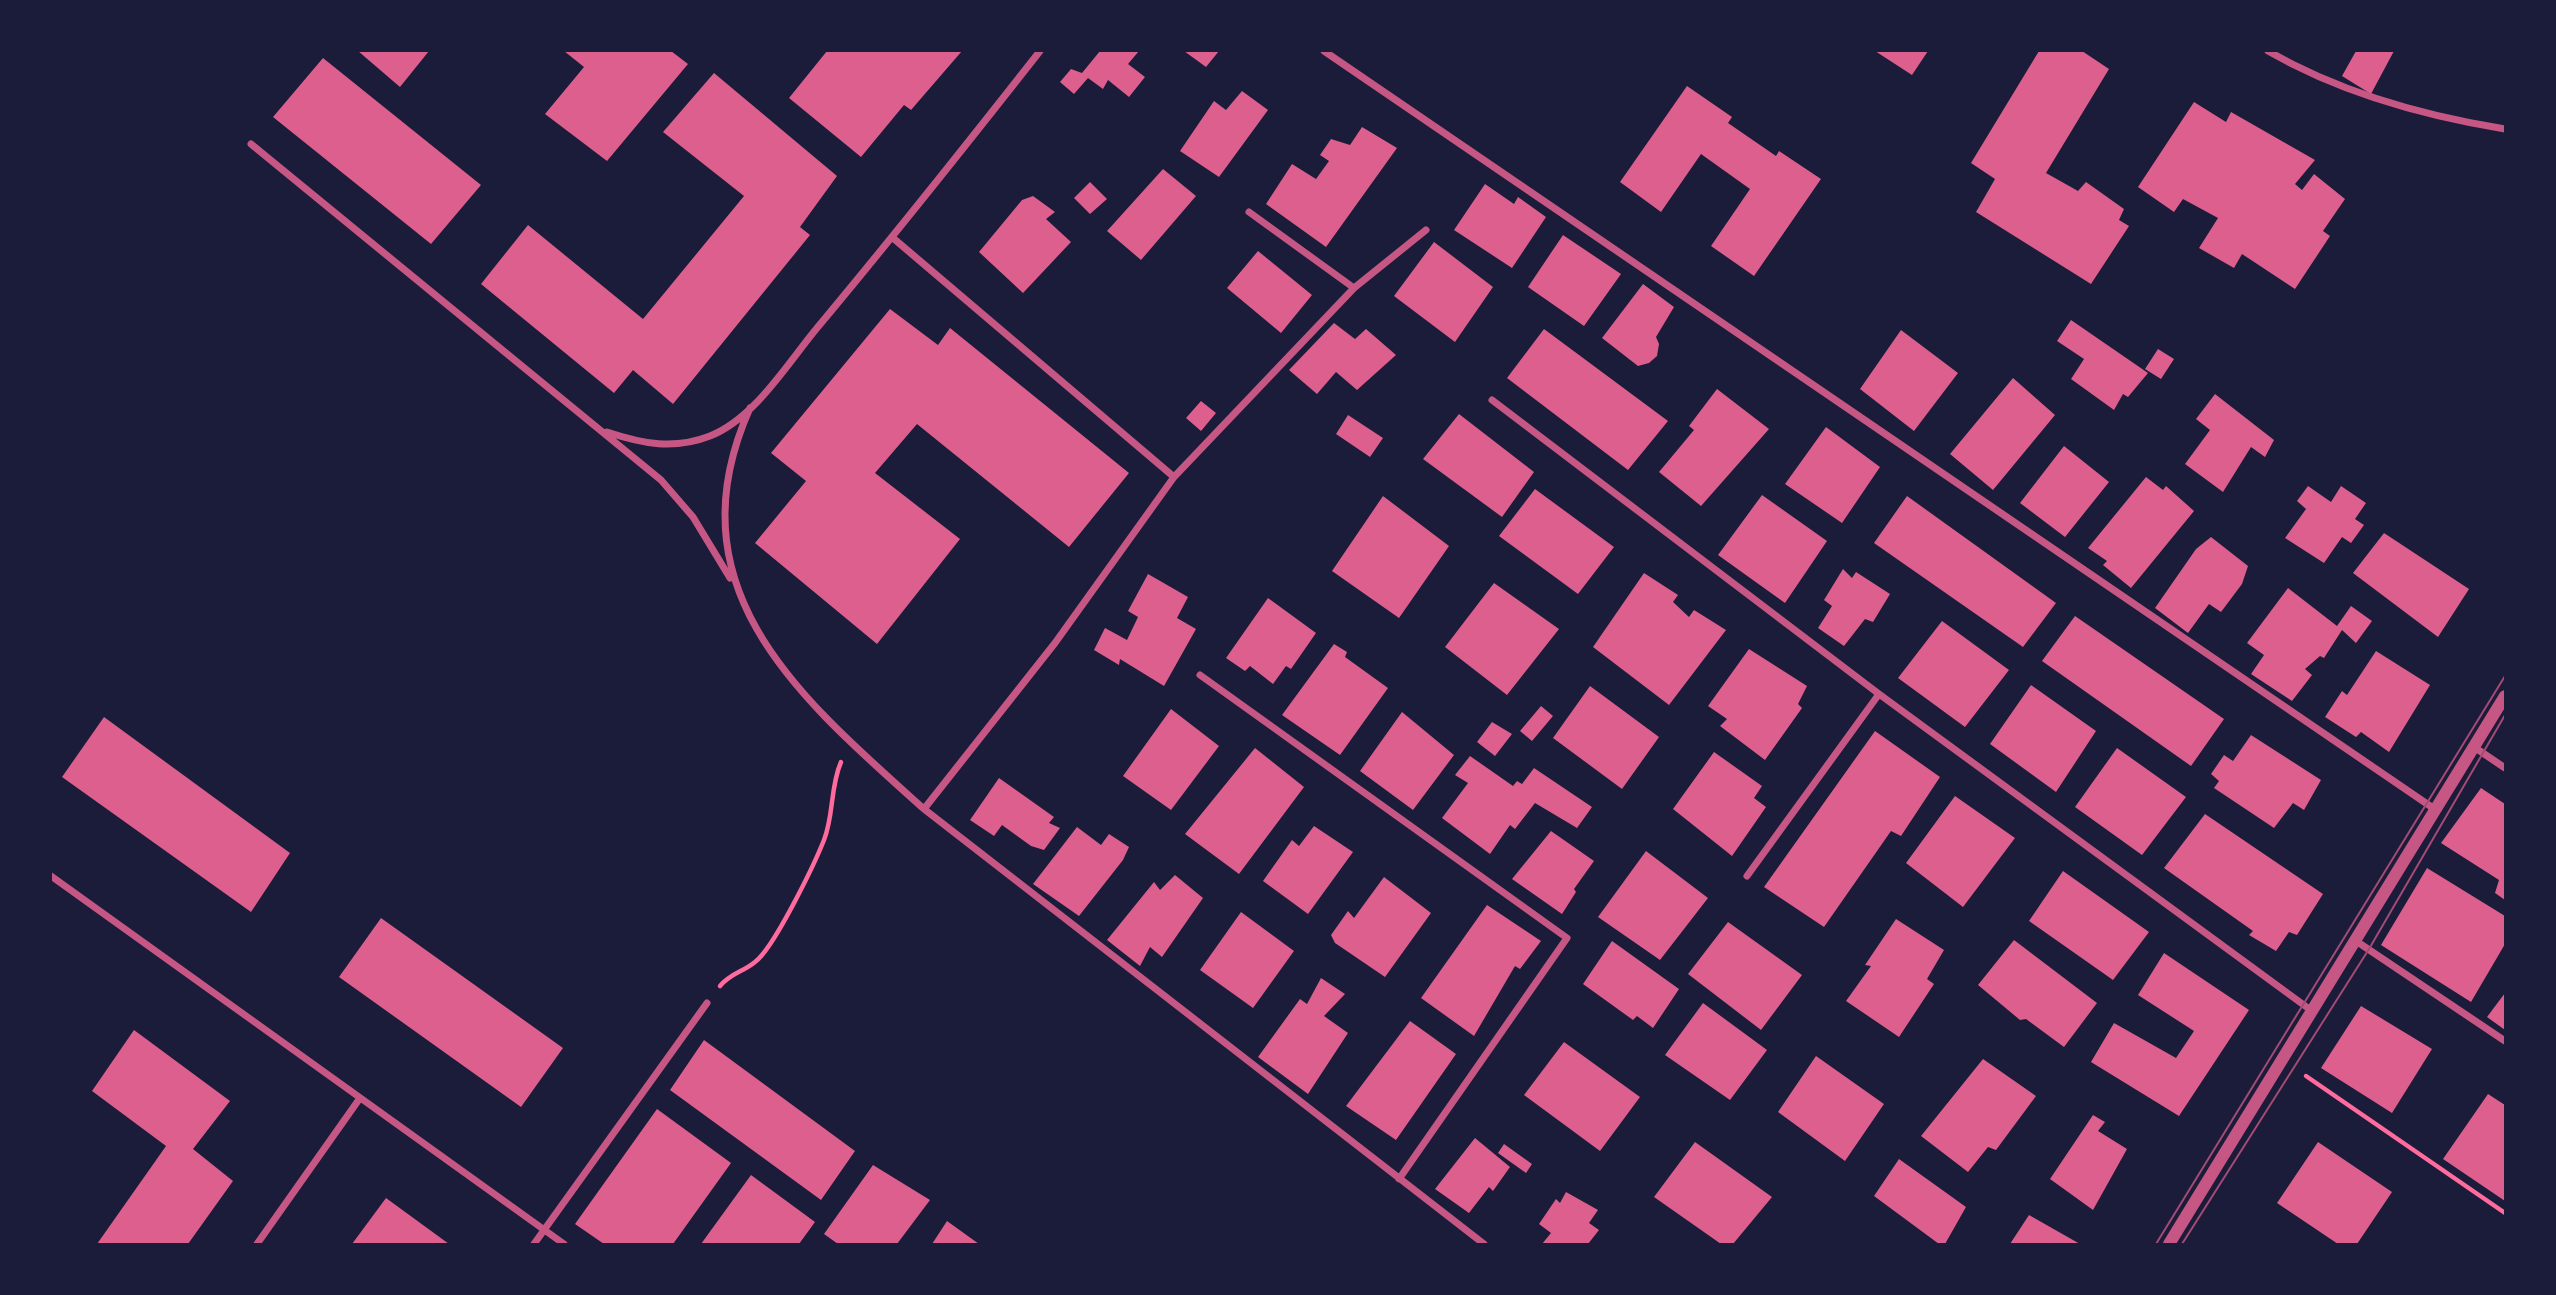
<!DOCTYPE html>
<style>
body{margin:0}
#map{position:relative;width:2556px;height:1295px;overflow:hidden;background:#1b1b3a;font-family:"Titillium Web",sans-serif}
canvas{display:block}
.frame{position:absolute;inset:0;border:52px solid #1b1b3a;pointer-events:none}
</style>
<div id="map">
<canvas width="2556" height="1295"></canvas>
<div class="frame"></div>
</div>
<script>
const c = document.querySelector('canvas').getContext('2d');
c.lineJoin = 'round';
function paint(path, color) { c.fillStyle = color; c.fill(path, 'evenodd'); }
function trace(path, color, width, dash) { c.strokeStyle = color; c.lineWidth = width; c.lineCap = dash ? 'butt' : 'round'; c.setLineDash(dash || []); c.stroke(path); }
const building = new Path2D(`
 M 358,51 L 429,51 L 400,87 Z
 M 564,51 L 671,51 L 688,64 L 607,161 L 545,114 L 584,67 Z
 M 827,51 L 962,51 L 911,110 L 904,105 L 861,157 L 789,98 Z
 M 1100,51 L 1139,51 L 1128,64 L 1145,77 L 1129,97 L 1108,80 L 1103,89 L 1088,78 L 1074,94 L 1060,82 L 1071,69 L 1082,73 Z
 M 1184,51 L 1219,51 L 1206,67 Z
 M 1875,51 L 1928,51 L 1912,75 Z
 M 2039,51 L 2082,51 L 2109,69 L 2046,173 L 2078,191 L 2086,182 L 2124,209 L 2119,220 L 2129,226 L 2091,284 L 1976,212 L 1995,179 L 1971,163 Z
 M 2356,51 L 2394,51 L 2371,94 L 2342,76 Z
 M 323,58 L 481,185 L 431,244 L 273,117 Z
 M 714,73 L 837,176 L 800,227 L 810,235 L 673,404 L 633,370 L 614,393 L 481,284 L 528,225 L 643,319 L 744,196 L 663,132 Z
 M 1687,86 L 1732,117 L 1728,123 L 1776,156 L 1779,151 L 1821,179 L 1754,276 L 1711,246 L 1750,189 L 1701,154 L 1661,212 L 1620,182 Z
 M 1242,91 L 1268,110 L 1219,177 L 1180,151 L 1214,101 L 1226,110 Z
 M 2194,102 L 2226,122 L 2231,112 L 2315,160 L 2295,184 L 2302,190 L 2314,174 L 2345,199 L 2323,231 L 2330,236 L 2295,289 L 2242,254 L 2234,268 L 2199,248 L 2218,218 L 2183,199 L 2174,212 L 2138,187 Z
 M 1362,127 L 1397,148 L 1326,247 L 1266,204 L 1292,164 L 1316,179 L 1329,161 L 1320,155 L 1331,139 L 1350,145 Z
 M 1163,169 L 1196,196 L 1141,260 L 1107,231 Z
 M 1090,182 L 1107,199 L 1090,214 L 1074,198 Z
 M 1485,184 L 1514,204 L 1518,197 L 1546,217 L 1512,268 L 1454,230 Z
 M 1033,196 L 1055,212 L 1046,219 L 1071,242 L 1023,293 L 979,252 L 1022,200 Z
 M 1563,235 L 1621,274 L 1584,326 L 1528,287 Z
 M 1434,242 L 1493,287 L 1455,342 L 1394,296 Z
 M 1258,251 L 1312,295 L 1281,333 L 1227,288 Z
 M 1643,284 L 1674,307 L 1656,337 L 1659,344 L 1657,356 L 1649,363 L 1638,366 L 1602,338 Z
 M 890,309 L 938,345 L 950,328 L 1129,473 L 1069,547 L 917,424 L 875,473 L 960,539 L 877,644 L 755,543 L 806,481 L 771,453 Z
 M 2071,320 L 2148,373 L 2128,397 L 2123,394 L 2114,410 L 2071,379 L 2084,359 L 2057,341 Z
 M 1334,323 L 1355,339 L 1366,329 L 1396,355 L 1357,390 L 1336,372 L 1317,394 L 1289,370 Z
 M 1544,329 L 1668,421 L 1628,470 L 1507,378 Z
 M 1901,330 L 1958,373 L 1914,431 L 1860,389 Z
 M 2158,349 L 2174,359 L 2161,379 L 2145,369 Z
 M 2013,378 L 2055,415 L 1993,490 L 1950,454 Z
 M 1717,389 L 1769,429 L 1701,506 L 1659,472 L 1694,430 L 1689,426 Z
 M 2215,394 L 2274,440 L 2265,457 L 2251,447 L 2223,492 L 2185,464 L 2210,430 L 2196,419 Z
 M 1201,401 L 1216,413 L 1201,431 L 1186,418 Z
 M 1459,414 L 1534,472 L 1502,517 L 1423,459 Z
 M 1348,415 L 1383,438 L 1370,457 L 1336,434 Z
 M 1826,427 L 1880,467 L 1842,523 L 1785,484 Z
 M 2064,446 L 2109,482 L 2065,537 L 2020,503 Z
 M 2146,477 L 2163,490 L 2166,486 L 2194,511 L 2131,588 L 2103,565 L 2107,561 L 2088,548 Z
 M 2308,486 L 2331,502 L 2341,486 L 2366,503 L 2355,519 L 2364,525 L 2351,543 L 2342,537 L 2324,563 L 2285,538 L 2306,509 L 2297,501 Z
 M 1535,489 L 1614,547 L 1578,594 L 1499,536 Z
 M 1762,495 L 1827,541 L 1785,603 L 1718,555 Z
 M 1383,496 L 1449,546 L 1399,618 L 1332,571 Z
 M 1907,496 L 2056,603 L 2023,647 L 1874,543 Z
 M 2384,533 L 2469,589 L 2438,637 L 2353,573 Z
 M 2211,537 L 2248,566 L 2242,584 L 2221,612 L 2209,604 L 2188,633 L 2155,608 L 2196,549 Z
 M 1843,569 L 1852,578 L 1856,572 L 1890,594 L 1873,622 L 1865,619 L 1844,646 L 1818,628 L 1832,606 L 1824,600 Z
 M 1644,573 L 1678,595 L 1673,602 L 1689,617 L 1694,610 L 1726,630 L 1669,705 L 1593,647 Z
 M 1148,574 L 1188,597 L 1177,618 L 1196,629 L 1164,686 L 1120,659 L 1119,665 L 1094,650 L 1105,628 L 1127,640 L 1138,617 L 1128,611 Z
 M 1494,583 L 1559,629 L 1507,695 L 1445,647 Z
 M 2288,588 L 2337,626 L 2351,606 L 2372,621 L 2356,643 L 2342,630 L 2324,658 L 2320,656 L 2305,669 L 2312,675 L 2292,701 L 2251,674 L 2264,655 L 2247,643 Z
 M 1268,598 L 1316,633 L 1291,669 L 1286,666 L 1273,684 L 1250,666 L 1245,671 L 1226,658 Z
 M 2075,616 L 2224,719 L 2191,766 L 2042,661 Z
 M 1942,621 L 2009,670 L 1965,727 L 1898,678 Z
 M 1334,644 L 1347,652 L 1345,657 L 1388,688 L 1340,755 L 1282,715 Z
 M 1749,649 L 1807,686 L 1798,704 L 1802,708 L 1765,760 L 1720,726 L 1727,719 L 1708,706 Z
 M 2376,651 L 2430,685 L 2389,752 L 2361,732 L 2356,737 L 2325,717 L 2342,691 L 2347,695 Z
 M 2031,685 L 2096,731 L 2056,792 L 1990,744 Z
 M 1590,686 L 1659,737 L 1622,789 L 1553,738 Z
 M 1541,706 L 1553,716 L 1532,741 L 1520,731 Z
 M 1171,709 L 1219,746 L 1171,810 L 1123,776 Z
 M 1402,712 L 1454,755 L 1413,810 L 1360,771 Z
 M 104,717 L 290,853 L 251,912 L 62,777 Z
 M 1492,722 L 1512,734 L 1495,756 L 1477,742 Z
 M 1875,731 L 1940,777 L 1901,836 L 1891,831 L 1824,927 L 1764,887 Z
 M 2251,735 L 2321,780 L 2304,810 L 2293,803 L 2274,828 L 2214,788 L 2219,781 L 2211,774 L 2224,755 L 2233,761 Z
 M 1255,748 L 1304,787 L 1239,874 L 1185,834 Z
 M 2117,748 L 2186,797 L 2142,855 L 2075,807 Z
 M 1714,752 L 1762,786 L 1754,798 L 1766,807 L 1732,856 L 1673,809 Z
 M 1470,756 L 1513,786 L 1517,781 L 1522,784 L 1534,768 L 1592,807 L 1577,828 L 1535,803 L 1515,829 L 1510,825 L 1490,854 L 1442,818 L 1468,783 L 1455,775 Z
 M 999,778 L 1054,817 L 1049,823 L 1060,828 L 1044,850 L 1031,846 L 1002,825 L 994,836 L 970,820 Z
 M 2481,788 L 2505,804 L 2505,900 L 2495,893 L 2499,880 L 2441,843 Z
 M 1955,796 L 2015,838 L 1963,907 L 1906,863 Z
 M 2205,814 L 2323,894 L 2297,935 L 2289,932 L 2276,951 L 2249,935 L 2253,931 L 2164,868 Z
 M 1314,826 L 1353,852 L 1308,914 L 1263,881 L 1292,840 L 1299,846 Z
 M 1077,827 L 1101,845 L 1109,834 L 1129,847 L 1123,860 L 1079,916 L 1033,884 Z
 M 1551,831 L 1594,861 L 1574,889 L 1576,892 L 1562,914 L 1512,879 Z
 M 1646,851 L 1708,898 L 1660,960 L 1598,917 Z
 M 2427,868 L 2505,916 L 2505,944 L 2471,1002 L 2381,945 Z
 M 2063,871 L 2149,932 L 2113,980 L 2029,921 Z
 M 1175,875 L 1203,898 L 1162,957 L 1150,947 L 1140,966 L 1107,940 L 1154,882 L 1160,890 Z
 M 1384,877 L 1431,913 L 1385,977 L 1335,943 L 1331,935 L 1348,911 L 1354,918 Z
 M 1487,905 L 1541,941 L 1520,969 L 1515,966 L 1474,1036 L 1421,998 Z
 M 1241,912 L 1294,951 L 1253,1008 L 1200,970 Z
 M 381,918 L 563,1048 L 521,1107 L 339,977 Z
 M 1896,919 L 1944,950 L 1927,979 L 1934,984 L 1899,1037 L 1846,1001 L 1871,966 L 1865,965 Z
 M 1728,922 L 1802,975 L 1761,1030 L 1688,974 Z
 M 2014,940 L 2097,1003 L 2064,1047 L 2026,1019 L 2020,1020 L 1978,985 Z
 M 1612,941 L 1679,989 L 1653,1028 L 1637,1016 L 1633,1020 L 1583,984 Z
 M 2164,953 L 2249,1010 L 2179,1116 L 2091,1062 L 2114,1023 L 2176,1058 L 2194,1031 L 2138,995 Z
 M 1321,978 L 1345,994 L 1324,1016 L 1348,1033 L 1308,1094 L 1258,1057 L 1300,999 L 1307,1004 Z
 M 2505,993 L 2505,1030 L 2487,1017 Z
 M 1703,1003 L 1767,1050 L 1730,1100 L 1665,1055 Z
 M 2361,1006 L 2432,1049 L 2392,1113 L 2321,1068 Z
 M 1410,1021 L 1456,1054 L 1396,1140 L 1346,1106 Z
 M 134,1030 L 230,1101 L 193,1149 L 233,1181 L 188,1244 L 97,1244 L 166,1146 L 92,1091 Z
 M 704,1040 L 855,1151 L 821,1200 L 670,1090 Z
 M 1564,1042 L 1640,1097 L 1600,1151 L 1524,1095 Z
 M 1816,1056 L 1884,1104 L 1845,1161 L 1778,1112 Z
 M 1983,1059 L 2036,1096 L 1996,1150 L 1988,1147 L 1968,1172 L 1921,1136 Z
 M 2488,1094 L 2505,1105 L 2505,1201 L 2443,1159 Z
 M 657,1109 L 731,1163 L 673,1244 L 604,1244 L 575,1224 Z
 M 2093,1115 L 2105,1122 L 2098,1131 L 2127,1149 L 2093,1210 L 2050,1179 Z
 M 1475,1138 L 1510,1167 L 1493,1191 L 1489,1187 L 1469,1213 L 1435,1189 Z
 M 1695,1142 L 1772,1197 L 1733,1244 L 1721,1244 L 1654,1197 Z
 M 2318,1142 L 2392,1192 L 2357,1244 L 2338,1244 L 2277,1203 Z
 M 1504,1144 L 1532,1164 L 1526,1173 L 1498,1153 Z
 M 1899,1159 L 1966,1207 L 1945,1244 L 1939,1244 L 1874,1196 Z
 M 873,1165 L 930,1200 L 897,1244 L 838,1244 L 824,1234 Z
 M 751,1175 L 815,1222 L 799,1244 L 701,1244 Z
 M 1566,1192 L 1598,1210 L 1589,1223 L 1599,1230 L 1588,1244 L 1542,1244 L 1551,1233 L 1539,1224 L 1556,1199 L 1560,1203 Z
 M 386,1198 L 449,1244 L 352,1244 Z
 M 2029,1215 L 2080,1244 L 2010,1244 Z
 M 947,1221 L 979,1244 L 932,1244 Z`);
const path = new Path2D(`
 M 720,986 C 731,973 743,972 755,962 C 774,948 814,865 824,840 C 834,815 830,787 841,762
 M 2306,1076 L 2505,1213`);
const minor = new Path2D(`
 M 1324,51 L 2436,810
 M 2268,51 C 2339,92 2425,116 2505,129
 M 251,144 L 661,480 L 693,517 L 730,578
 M 1249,212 L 1354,288
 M 893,238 L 1174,477 L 1055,643 L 924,809
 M 1492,400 L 1879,694 L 2312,1011
 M 750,408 C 669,589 800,698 924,809 L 1484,1244
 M 607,432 C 643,444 674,450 710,436 C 755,418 787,364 817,328 C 893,237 967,144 1040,51
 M 1174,477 L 1354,288 L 1426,230
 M 1200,675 L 1567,938 L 1399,1179
 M 2474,747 L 2505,768
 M 51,876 L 564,1244
 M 1747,876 L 1879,694
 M 2356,941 L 2505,1041
 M 257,1244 L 360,1098
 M 534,1244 L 707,1003`);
const tertiary = new Path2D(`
 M 2169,1244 L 2505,696`);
const tram = new Path2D(`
 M 2156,1244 L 2505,676
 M 2182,1244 L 2369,949 L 2505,715`);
paint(building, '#dd5f8e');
trace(path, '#ff6b9d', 4.5);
trace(minor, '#c65784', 7);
trace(tertiary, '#c65784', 12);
trace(tram, '#a44b75', 2);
</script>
